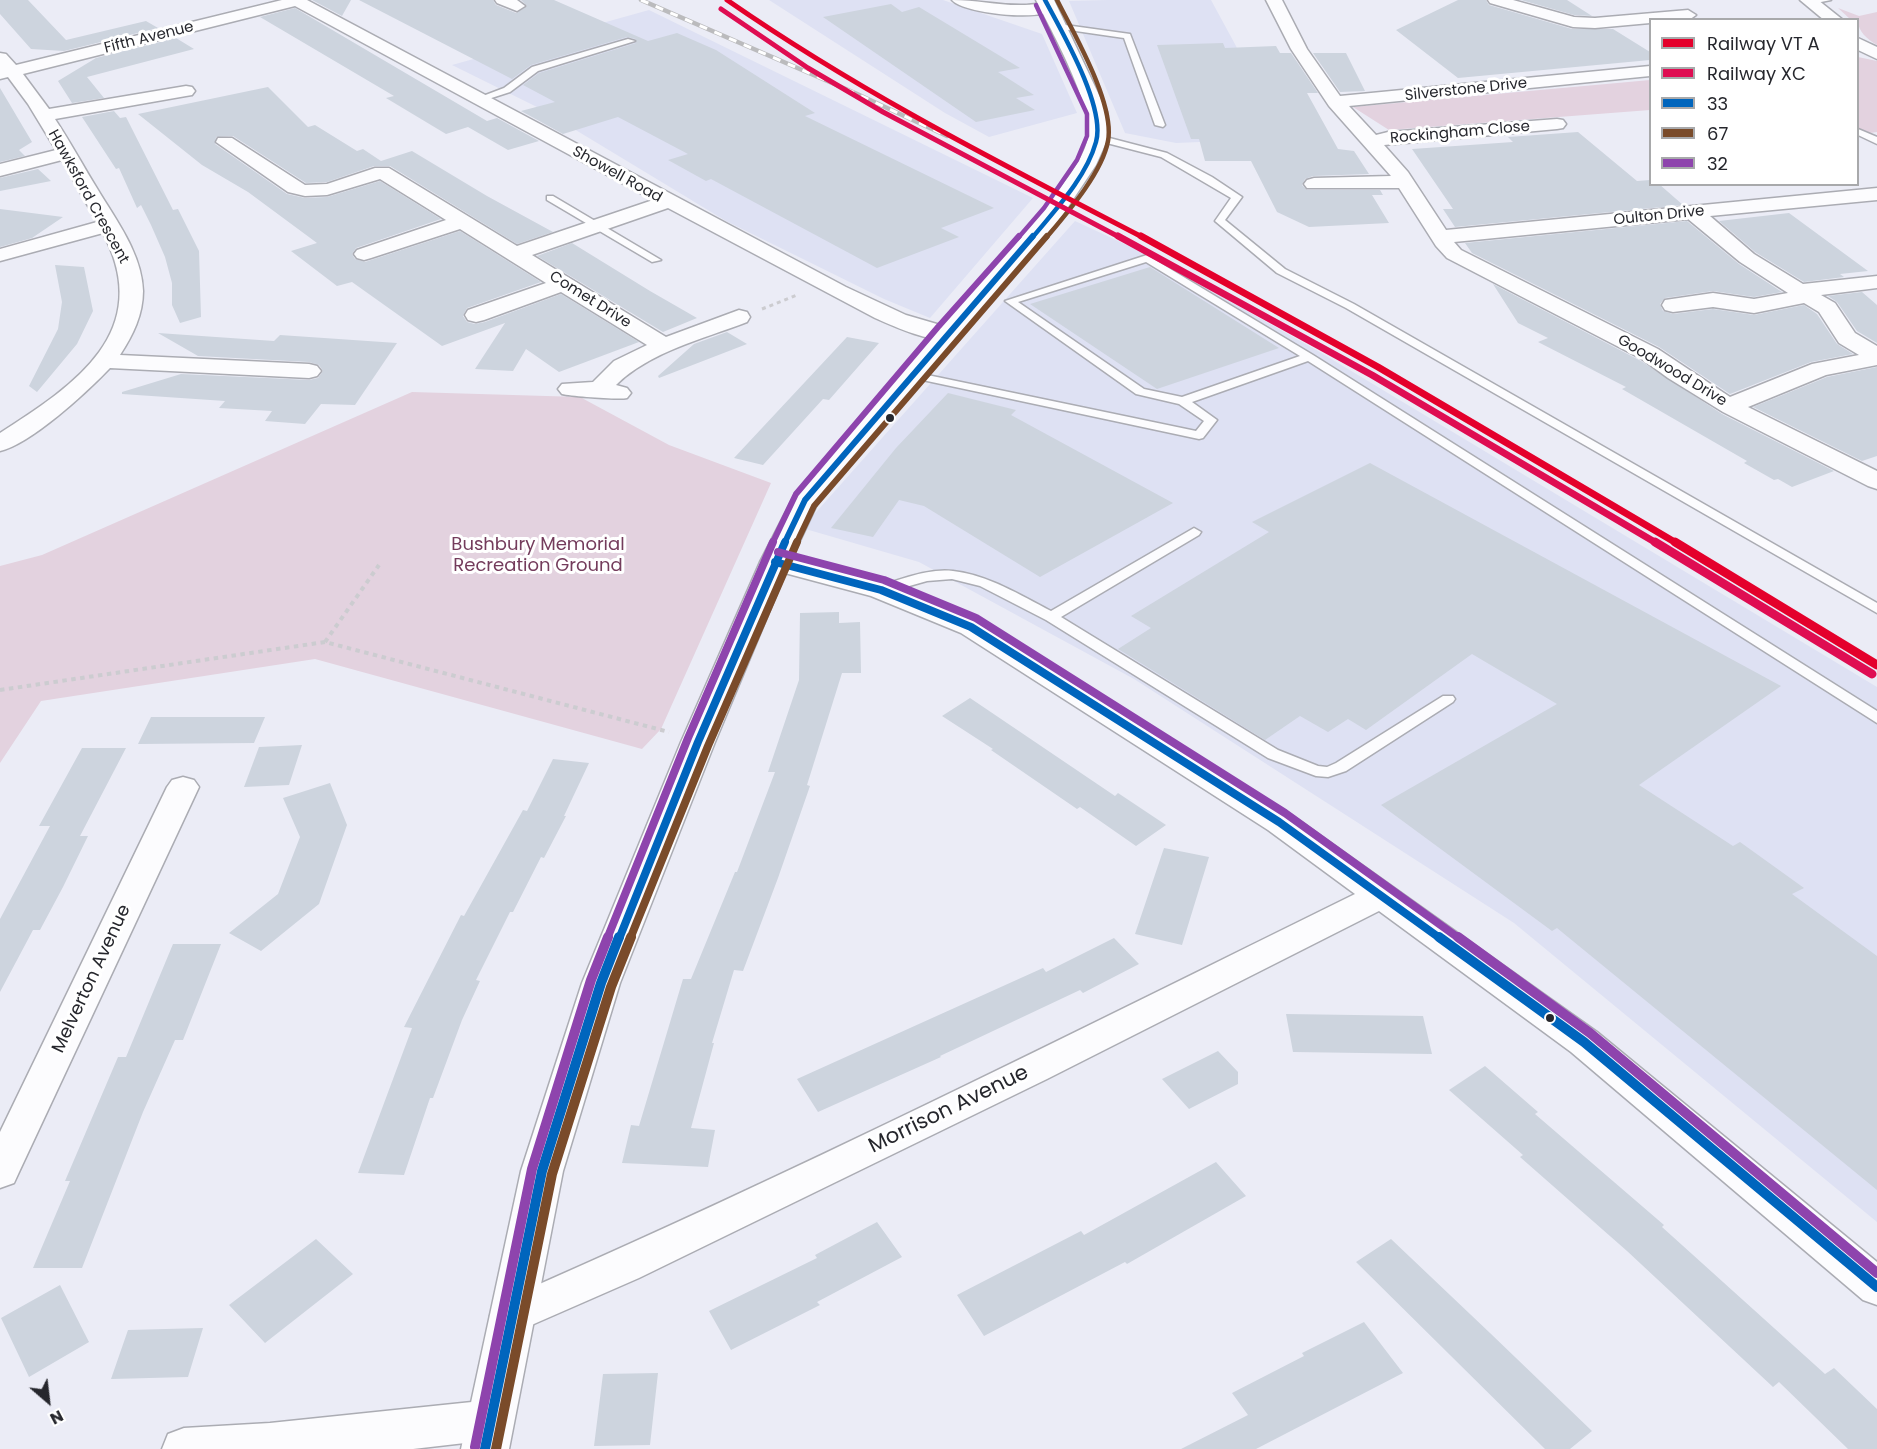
<!DOCTYPE html>
<style>
body{margin:0}
#map{position:relative;width:1877px;height:1449px;overflow:hidden;background:#ebecf6;font-family:Poppins,sans-serif}
canvas{display:block}
.legend{position:absolute;left:1649px;top:18px;width:210px;height:168px;box-sizing:border-box;background:#fff;border:2px solid #a8a9ab;margin:0;padding:8px 10px;list-style:none;font-size:18px;color:#26272d}
.legend li{display:flex;align-items:center;gap:12px;height:30px}
.legend b{width:30px;border:2px solid #a8a9ab}
.north{position:absolute;left:18px;top:1371px;width:60px;height:60px;-webkit-text-stroke:4px #fff;paint-order:stroke;rotate:152deg;font-size:16px;font-weight:700;line-height:24px;text-align:center;color:#26272d}
.north::after{content:'';display:block;margin:auto;width:21px;height:27px;background:#26272d;clip-path:polygon(50% 0,100% 100%,50% 72%,0 100%)}
</style>
<div id="map">
<canvas width="1877" height="1449"></canvas>
<ul class="legend">
<li><b style="height:8px;background:#e4002b"></b>Railway VT A</li>
<li><b style="height:8px;background:#df0d52"></b>Railway XC</li>
<li><b style="height:8px;background:#0065bd"></b>33</li>
<li><b style="height:8px;background:#7a4b2a"></b>67</li>
<li><b style="height:8px;background:#8e44ad"></b>32</li>
</ul>
<div class="north">N</div>
</div>
<script>
const c = document.querySelector('canvas').getContext('2d');
c.lineJoin = 'round';
function paint(path, color) { c.fillStyle = color; c.fill(path, 'evenodd'); }
function trace(path, color, width, dash) { c.strokeStyle = color; c.lineWidth = width; c.lineCap = dash ? 'butt' : 'round'; c.setLineDash(dash || []); c.stroke(path); }
function write(font, color, halo, rows, align = 'center') {
  c.font = font + ' Poppins,sans-serif'; c.lineWidth = 6; c.setLineDash([]); c.textBaseline = 'middle'; c.strokeStyle = halo; c.fillStyle = color; for (const [text, x, y, turn = 0] of rows) {
    c.save(); c.translate(x, y); c.rotate((+turn || 0) * Math.PI / 180); c.textAlign = isNaN(turn) ? turn : align; if (halo) c.strokeText(text, 0, 0); c.fillText(text, 0, 0); c.restore();
  }
}
const built = new Path2D(`
 M 769,0 L 943,0 L 1042,34 L 1077,113 L 989,137 L 945,113 Z
 M 1107,0 L 1211,0 L 1236,46 L 1271,139 L 1176,143 L 1125,133 L 1069,1 Z
 M 649,10 L 1033,198 L 930,318 L 884,299 L 726,221 L 541,109 L 452,65 Z
 M 1075,221 L 1144,253 L 1318,351 L 1877,687 L 1877,1222 L 1514,923 L 1134,679 L 919,562 L 802,528 Z`);
const green = new Path2D(`
 M 1838,8 L 1859,16 L 1877,12 L 1877,45 C 1867,39 1858,32 1858,20 L 1850,19 Z
 M 1858,57 L 1877,61 L 1877,132 L 1870,133 L 1858,128 Z
 M 1650,80 L 1650,110 L 1389,130 L 1353,107 Z
 M 412,392 L 580,397 L 669,445 L 771,483 L 661,729 L 642,749 L 315,659 L 41,701 L 0,763 L 0,566 L 42,555 Z`);
const building = new Path2D(`
 M 0,0 L 28,0 L 66,40 L 146,21 L 158,28 L 64,51 L 31,49 L 0,14 Z
 M 312,0 L 351,0 L 342,16 Z
 M 359,0 L 493,0 L 496,5 L 516,13 L 527,6 L 521,0 L 554,0 L 648,41 L 677,33 L 716,50 L 815,113 L 805,116 L 994,208 L 941,228 L 959,237 L 877,268 L 711,179 L 706,181 L 668,160 L 688,154 L 618,117 L 563,134 L 521,111 L 555,102 L 523,85 L 539,73 L 636,43 L 636,39 L 627,37 L 531,65 L 512,79 Z
 M 1458,0 L 1486,0 L 1489,5 L 1572,29 L 1613,29 L 1650,52 L 1650,60 L 1458,78 L 1396,30 Z
 M 1521,0 L 1567,0 L 1592,16 L 1574,15 Z
 M 891,4 L 902,12 L 919,7 L 1020,68 L 998,72 L 1034,95 L 1016,98 L 1035,110 L 976,122 L 823,17 Z
 M 295,8 L 487,121 L 497,118 L 539,141 L 508,150 L 468,127 L 446,134 L 386,98 L 394,96 L 260,17 Z
 M 176,38 L 194,49 L 87,77 L 104,98 L 72,103 L 58,81 L 96,58 Z
 M 1223,43 L 1225,48 L 1276,46 L 1280,53 L 1291,53 L 1318,93 L 1307,93 L 1338,149 L 1354,151 L 1369,174 L 1313,176 L 1305,179 L 1302,185 L 1307,190 L 1380,190 L 1383,195 L 1372,195 L 1389,223 L 1309,227 L 1277,212 L 1251,161 L 1205,161 L 1199,139 L 1191,139 L 1157,45 Z
 M 1313,53 L 1346,53 L 1365,91 L 1340,92 Z
 M 268,87 L 308,127 L 315,125 L 357,151 L 363,149 L 381,161 L 412,151 L 487,196 L 553,232 L 517,244 L 390,166 L 374,166 L 327,182 L 306,183 L 233,136 L 216,137 L 215,144 L 287,194 L 305,198 L 327,197 L 380,181 L 441,219 L 356,248 L 352,254 L 355,259 L 365,262 L 460,231 L 541,282 L 467,308 L 463,316 L 467,322 L 475,324 L 485,322 L 561,294 L 639,342 L 559,372 L 526,349 L 513,371 L 475,369 L 505,323 L 442,346 L 352,282 L 337,286 L 291,251 L 317,243 L 248,192 L 202,165 L 138,114 Z
 M 0,88 L 32,142 L 19,150 L 25,156 L 0,162 Z
 M 114,111 L 120,118 L 126,117 L 173,210 L 178,209 L 199,251 L 201,317 L 180,323 L 172,305 L 172,283 L 165,257 L 151,225 L 141,205 L 137,208 L 119,168 L 116,169 L 82,117 Z
 M 1578,132 L 1637,181 L 1650,180 L 1650,184 L 1659,184 L 1683,205 L 1455,227 L 1443,209 L 1453,209 L 1412,149 L 1513,142 L 1508,137 Z
 M 38,169 L 51,181 L 0,191 L 0,178 Z
 M 0,209 L 63,217 L 32,238 L 0,247 Z
 M 1789,213 L 1868,271 L 1840,274 L 1844,277 L 1804,282 L 1755,252 L 1719,221 Z
 M 1687,221 L 1739,264 L 1782,292 L 1754,297 L 1713,291 L 1665,298 L 1660,304 L 1663,311 L 1673,314 L 1713,309 L 1754,315 L 1804,305 L 1817,314 L 1837,344 L 1853,354 L 1811,362 L 1730,394 L 1659,347 L 1472,253 L 1465,243 Z
 M 572,243 L 650,291 L 697,318 L 663,332 L 537,256 Z
 M 55,265 L 84,267 L 93,311 L 77,344 L 37,392 L 29,386 L 58,329 L 62,302 Z
 M 1150,267 L 1279,348 L 1157,389 L 1030,304 Z
 M 1493,284 L 1641,361 L 1722,414 L 1834,471 L 1792,487 L 1778,479 L 1774,480 L 1744,463 L 1747,461 L 1622,389 L 1626,387 L 1538,342 L 1548,338 L 1518,323 Z
 M 1862,292 L 1877,305 L 1877,343 L 1857,331 L 1837,302 L 1828,296 Z
 M 727,332 L 747,344 L 659,378 L 658,376 L 694,344 Z
 M 158,333 L 274,341 L 280,335 L 397,343 L 355,405 L 321,404 L 305,424 L 265,421 L 272,411 L 219,408 L 225,401 L 122,394 L 122,392 L 181,374 L 309,380 L 318,378 L 323,371 L 319,365 L 309,362 L 198,356 Z
 M 847,337 L 879,343 L 829,400 L 823,399 L 763,465 L 734,458 Z
 M 1877,367 L 1877,456 L 1862,461 L 1753,407 L 1827,377 Z
 M 948,393 L 1016,410 L 1011,415 L 1173,503 L 1040,577 L 924,506 L 899,500 L 873,537 L 831,528 L 896,448 Z
 M 1370,463 L 1781,686 L 1639,785 L 1733,846 L 1740,842 L 1804,888 L 1792,894 L 1877,956 L 1877,1190 L 1557,928 L 1552,931 L 1381,805 L 1557,704 L 1472,654 L 1366,730 L 1348,719 L 1328,732 L 1300,716 L 1265,740 L 1118,649 L 1151,628 L 1131,616 L 1269,532 L 1252,522 Z
 M 839,612 L 839,623 L 860,622 L 861,673 L 842,673 L 807,785 L 810,786 L 778,878 L 743,971 L 734,970 L 712,1043 L 714,1043 L 691,1128 L 715,1130 L 708,1167 L 622,1163 L 631,1125 L 639,1126 L 683,979 L 691,979 L 735,872 L 737,872 L 775,772 L 768,772 L 799,680 L 800,613 Z
 M 970,698 L 1115,796 L 1118,793 L 1166,825 L 1136,846 L 1080,807 L 1077,809 L 991,750 L 993,749 L 942,716 Z
 M 151,717 L 265,717 L 254,743 L 138,744 Z
 M 302,745 L 289,785 L 244,787 L 259,747 Z
 M 82,748 L 126,748 L 80,836 L 88,836 L 63,887 L 40,930 L 33,930 L 0,992 L 0,919 L 50,826 L 39,826 Z
 M 553,759 L 589,763 L 564,816 L 566,816 L 544,858 L 541,857 L 513,912 L 510,912 L 476,980 L 480,981 L 462,1020 L 433,1098 L 430,1098 L 404,1175 L 358,1173 L 412,1028 L 404,1027 L 461,915 L 464,916 L 523,810 L 527,811 Z
 M 330,783 L 347,825 L 319,904 L 261,951 L 229,933 L 278,894 L 300,837 L 283,798 Z
 M 1164,848 L 1209,857 L 1182,945 L 1135,934 Z
 M 1114,938 L 1139,964 L 1083,993 L 1080,990 L 940,1056 L 941,1057 L 818,1112 L 797,1079 L 1043,968 L 1046,972 Z
 M 173,944 L 221,944 L 183,1040 L 175,1040 L 143,1112 L 82,1268 L 33,1268 L 70,1181 L 65,1181 L 118,1057 L 126,1057 Z
 M 1286,1014 L 1423,1016 L 1432,1054 L 1293,1052 Z
 M 1218,1051 L 1238,1072 L 1238,1084 L 1189,1109 L 1162,1079 Z
 M 1485,1066 L 1538,1112 L 1535,1114 L 1664,1225 L 1662,1227 L 1825,1374 L 1834,1368 L 1877,1409 L 1877,1449 L 1848,1449 L 1779,1382 L 1773,1387 L 1627,1251 L 1520,1157 L 1523,1155 L 1449,1090 Z
 M 1216,1162 L 1246,1196 L 1127,1264 L 1125,1262 L 984,1336 L 957,1295 L 1081,1231 L 1084,1235 Z
 M 877,1222 L 902,1257 L 817,1302 L 820,1305 L 731,1350 L 709,1311 L 817,1258 L 815,1255 Z
 M 316,1239 L 353,1274 L 265,1343 L 229,1305 Z
 M 1391,1239 L 1490,1333 L 1592,1431 L 1570,1449 L 1545,1449 L 1356,1262 Z
 M 60,1285 L 89,1342 L 29,1377 L 1,1318 Z
 M 1364,1322 L 1403,1373 L 1256,1449 L 1181,1449 L 1248,1415 L 1232,1393 L 1304,1356 L 1302,1353 Z
 M 203,1328 L 188,1377 L 111,1379 L 128,1330 Z
 M 658,1373 L 650,1445 L 594,1446 L 603,1374 Z`);
const pathFar1 = new Path2D(`
 M 762,309 L 797,295`);
const path = new Path2D(`
 M 325,642 L 379,565
 M 0,690 L 325,642 L 669,732`);
const service = new Path2D(`
 M 1809,0 L 1831,0 L 1811,4 L 1807,2 Z
 M 1058,24 L 1130,34 L 1165,125 L 1163,127 L 1155,125 L 1124,38 L 1055,28 L 1055,24 Z
 M 628,39 L 635,41 L 538,71 L 510,92 L 479,102 L 475,99 L 504,88 L 532,67 Z
 M 1858,129 L 1877,137 L 1877,144 L 1858,135 Z
 M 1098,135 L 1167,153 L 1212,177 L 1242,197 L 1225,220 L 1285,269 L 1354,304 L 1877,603 L 1877,613 L 1346,308 L 1277,273 L 1215,221 L 1231,198 L 1161,157 L 1095,140 L 1093,138 Z
 M 547,196 L 553,196 L 661,260 L 652,262 L 547,200 Z
 M 1147,255 L 1313,355 L 1877,711 L 1877,723 L 1308,361 L 1192,402 L 1217,420 L 1203,438 L 1199,439 L 913,378 L 907,375 L 913,372 L 1196,431 L 1204,421 L 1179,404 L 1136,394 L 1005,301 ZM 1146,262 L 1300,356 L 1182,397 L 1144,389 L 1018,302 Z
 M 1194,528 L 1201,532 L 1199,535 L 1061,617 L 1278,750 L 1318,766 L 1327,767 L 1336,763 L 1443,696 L 1453,696 L 1455,699 L 1453,702 L 1346,771 L 1328,777 L 1316,776 L 1268,758 L 1046,620 L 980,586 L 952,579 L 927,581 L 881,594 L 874,590 L 876,587 C 900,580 927,568 953,571 C 988,575 1020,595 1051,611 Z`);
const minor = new Path2D(`
 M 282,0 L 307,0 L 846,287 L 906,315 L 954,329 L 957,334 L 954,339 C 933,344 895,327 875,318 L 668,208 L 532,255 L 666,337 L 739,310 L 747,312 L 750,317 L 747,322 C 703,339 649,352 616,385 L 627,388 L 631,393 L 627,398 C 619,400 571,396 562,394 L 558,389 L 562,384 L 593,382 L 614,361 L 647,345 L 561,292 L 484,320 L 476,322 L 468,320 L 465,315 L 468,310 L 546,283 L 460,229 L 371,258 L 364,260 L 357,258 L 354,254 L 357,250 L 446,220 L 380,179 L 327,195 L 305,196 L 288,192 L 216,142 L 218,138 L 232,138 L 305,185 L 327,184 L 375,168 L 389,168 L 517,246 L 653,200 L 295,6 L 23,74 L 49,109 L 186,86 L 192,87 L 195,91 L 192,95 L 186,96 L 55,119 C 71,143 83,166 98,190 C 116,220 142,254 143,291 C 143,315 133,335 120,355 L 309,364 L 317,366 L 321,371 L 317,376 L 309,378 L 110,368 C 87,392 31,444 0,451 L 0,433 C 75,385 155,332 103,233 L 0,261 L 0,249 L 97,222 L 62,160 L 0,176 L 0,164 L 56,150 L 28,104 L 8,77 L 0,79 L 0,53 L 6,54 L 16,65 Z
 M 495,0 L 517,0 L 525,6 L 517,11 L 497,3 Z
 M 952,0 C 977,0 1000,6 1025,5 C 1035,5 1050,0 1057,8 C 1045,22 964,14 952,0 Z
 M 1266,0 L 1282,0 L 1307,49 L 1340,96 L 1650,66 L 1650,76 L 1349,106 L 1376,135 L 1388,132 L 1557,119 L 1563,120 L 1566,124 L 1563,128 L 1557,129 L 1384,145 L 1408,172 L 1446,230 L 1877,188 L 1877,200 L 1710,216 L 1754,254 L 1803,284 L 1877,276 L 1877,288 L 1821,295 L 1835,303 L 1855,333 L 1877,346 L 1877,365 L 1826,375 L 1748,407 L 1877,471 L 1877,489 L 1868,486 L 1723,412 L 1668,378 L 1642,359 L 1447,258 L 1436,246 L 1399,188 L 1307,188 L 1304,184 L 1307,180 L 1314,178 L 1391,176 L 1329,106 L 1291,49 ZM 1688,219 L 1740,262 L 1788,293 L 1754,299 L 1713,293 L 1665,300 L 1662,305 L 1665,310 L 1673,312 L 1713,307 L 1754,313 L 1804,303 L 1819,312 L 1839,343 L 1859,355 L 1812,364 L 1730,397 L 1658,349 L 1461,250 L 1454,242 Z
 M 1488,0 L 1513,0 L 1574,17 L 1595,18 L 1688,10 L 1696,15 L 1689,20 L 1650,20 L 1650,23 L 1595,28 L 1573,27 L 1490,3 Z
 M 1800,0 L 1818,0 L 1843,20 L 1824,20 Z
 M 1858,38 L 1877,47 L 1877,59 L 1858,50 Z
 M 775,554 L 891,584 L 981,621 L 1290,814 L 1597,1032 L 1877,1262 L 1877,1305 L 1863,1300 L 1571,1052 L 1379,911 L 1047,1079 L 639,1278 L 511,1334 L 496,1329 L 490,1316 L 496,1303 C 787,1177 1071,1034 1355,894 L 1268,830 L 961,633 L 871,596 L 766,568 L 762,562 L 766,556 Z
 M 183,777 L 194,780 L 199,787 L 19,1172 L 14,1183 L 0,1188 L 0,1132 L 167,787 L 172,780 Z
 M 491,1400 L 506,1406 L 513,1420 L 506,1434 L 491,1440 L 413,1449 L 162,1449 L 168,1434 L 184,1428 L 270,1423 Z`);
const tertiary = new Path2D(`
 M 1036,0 L 1054,0 L 1107,112 L 1108,138 L 1096,165 L 1060,219 L 818,502 L 790,562 L 715,742 L 620,983 L 563,1171 L 509,1449 L 461,1449 L 521,1171 L 582,983 L 681,742 L 760,562 L 795,494 L 1044,209 C 1059,188 1082,164 1088,138 C 1094,107 1051,30 1036,0 Z`);
const rail = new Path2D(`
 M 641,0 L 855,93 L 947,136`);
const bus1Far3 = new Path2D(`
 M 1032,238 C 1055,210 1086,178 1096,142 C 1106,107 1062,32 1045,0`);
const bus1Far2 = new Path2D(`
 M 784,544 L 805,500 L 1033,236`);
const bus1Far1 = new Path2D(`
 M 775,562 L 881,590 L 971,627 L 1279,822 L 1441,939
 M 619,939 L 698,742 L 785,542`);
const bus1 = new Path2D(`
 M 1439,937 L 1584,1042 L 1877,1287
 M 485,1449 L 542,1171 L 601,983 L 619,937`);
const bus2Far3 = new Path2D(`
 M 1046,238 C 1067,213 1102,173 1108,141 C 1115,104 1074,34 1057,0`);
const bus2Far2 = new Path2D(`
 M 796,544 L 814,506 L 1047,236`);
const bus2Far1 = new Path2D(`
 M 630,939 L 708,746 L 797,542`);
const bus2 = new Path2D(`
 M 496,1449 L 552,1174 L 611,987 L 631,937`);
const bus3Far3 = new Path2D(`
 M 1018,238 L 1044,208 L 1077,160 L 1087,136 L 1087,114 L 1036,5`);
const bus3Far2 = new Path2D(`
 M 772,544 L 796,494 L 938,327 L 1019,236`);
const bus3Far1 = new Path2D(`
 M 778,552 L 884,580 L 976,618 L 1285,813 L 1460,939
 M 607,939 L 688,738 L 773,542`);
const bus3 = new Path2D(`
 M 1458,937 L 1590,1033 L 1877,1273
 M 475,1447 L 532,1169 L 591,980 L 608,937`);
const rail1Far2 = new Path2D(`
 M 727,0 C 861,93 1000,163 1144,238`);
const rail1Far1 = new Path2D(`
 M 1141,236 L 1378,367 L 1678,544`);
const rail1 = new Path2D(`
 M 1675,542 L 1877,665`);
const rail2Far2 = new Path2D(`
 M 721,9 L 808,68 L 883,112 L 1121,238`);
const rail2Far1 = new Path2D(`
 M 1118,236 L 1372,375 L 1658,544`);
const rail2 = new Path2D(`
 M 1655,542 L 1872,674`);
const markers = [
 [890,418,5,"#26272d"],
 [1550,1018,5,"#26272d"]
];
const farStreetnames = [
 ["Fifth Avenue",149,38,-14],
 ["Silverstone Drive",1466,90,-6],
 ["Rockingham Close",1460,133,-5],
 ["Showell Road",617,175,29],
 ["Hawksford Crescent",88,197,61],
 ["Oulton Drive",1659,216,-6],
 ["Comet Drive",590,300,32],
 ["Goodwood Drive",1672,371,31]
];
const parkNames = [
 ["Bushbury Memorial",538,545],
 ["Recreation Ground",538,566]
];
const streetNames = [
 ["Melverton Avenue",92,979,-65]
];
const nearStreetnames = [
 ["Morrison Avenue",949,1110,-26]
];
paint(built, '#dee1f3');
paint(green, '#e3d2df');
paint(building, '#cdd4de');
trace(service, '#abacb3', 3);
trace(minor, '#abacb3', 3);
trace(tertiary, '#abacb3', 3);
trace(pathFar1, '#ccccd0', 3, [4, 4]);
trace(path, '#ccccd0', 4, [4.5, 4.5]);
paint(service, '#fcfcfe');
paint(minor, '#fcfcfe');
paint(tertiary, '#fcfcfe');
trace(rail, '#bbbbbd', 4.5);
trace(rail, '#fff', 3, [8]);
trace(bus1Far3, '#0065bd', 4.5);
trace(bus1Far2, '#0065bd', 6);
trace(bus1Far1, '#0065bd', 8);
trace(bus1, '#0065bd', 10);
trace(bus2Far3, '#7a4b2a', 4.5);
trace(bus2Far2, '#7a4b2a', 6);
trace(bus2Far1, '#7a4b2a', 8);
trace(bus2, '#7a4b2a', 10);
trace(bus3Far3, '#8e44ad', 4.5);
trace(bus3Far2, '#8e44ad', 6);
trace(bus3Far1, '#8e44ad', 8);
trace(bus3, '#8e44ad', 10);
trace(rail1Far2, '#e4002b', 5);
trace(rail1Far1, '#e4002b', 7);
trace(rail1, '#e4002b', 9);
trace(rail2Far2, '#df0d52', 5);
trace(rail2Far1, '#df0d52', 7);
trace(rail2, '#df0d52', 9);
for (const [x, y, r, color] of markers) { const dot = new Path2D(); dot.arc(x, y, r, 0, 2 * Math.PI); c.fillStyle = color; c.fill(dot); trace(dot, '#fff', 2); }
write('15px', '#26272d', '#fff', farStreetnames);
write('18px', '#743c5c', '#fff', parkNames);
write('18px', '#26272d', '#fff', streetNames);
write('21px', '#26272d', '#fff', nearStreetnames);
</script>
